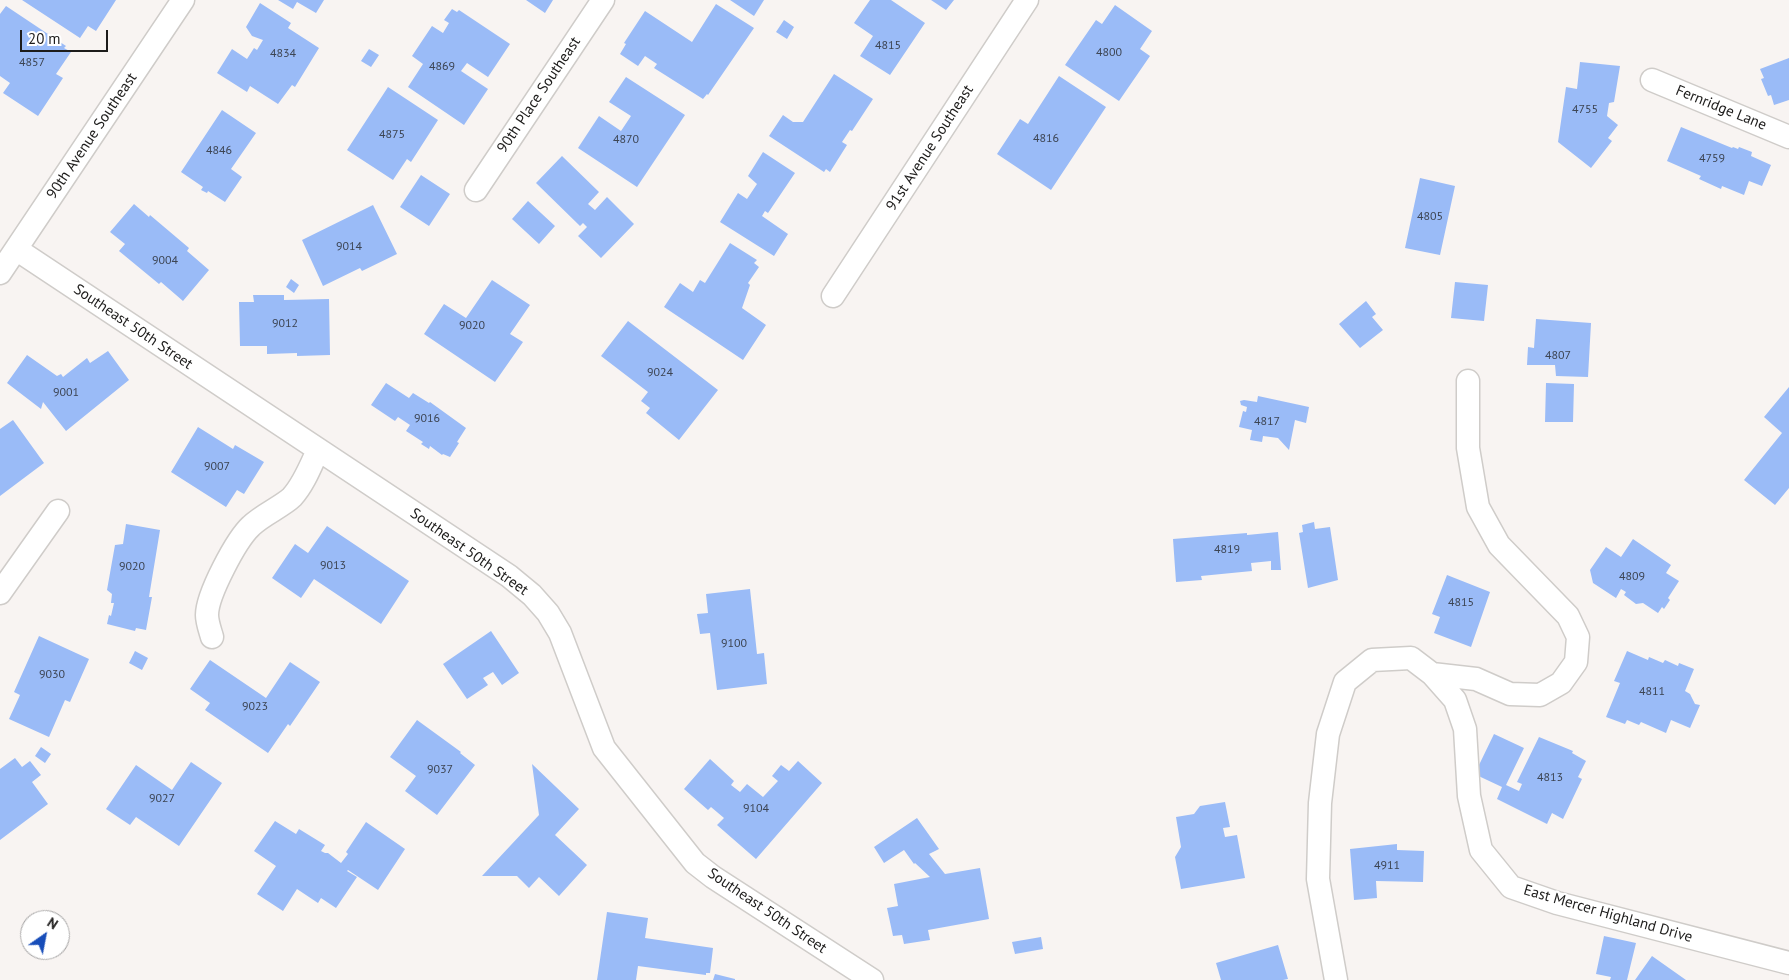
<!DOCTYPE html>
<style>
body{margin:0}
#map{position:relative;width:1789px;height:980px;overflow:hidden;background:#f8f4f2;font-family:"PT Sans",sans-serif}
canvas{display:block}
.north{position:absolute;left:20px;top:910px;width:50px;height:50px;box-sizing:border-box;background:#fff;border:1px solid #a5a4a4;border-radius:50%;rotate:33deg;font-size:14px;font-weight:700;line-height:20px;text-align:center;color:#1d1c1b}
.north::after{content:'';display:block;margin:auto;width:18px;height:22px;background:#174db9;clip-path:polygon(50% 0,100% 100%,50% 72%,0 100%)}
.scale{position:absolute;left:20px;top:30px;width:88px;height:22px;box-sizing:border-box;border:2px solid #1d1c1b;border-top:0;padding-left:6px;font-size:15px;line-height:18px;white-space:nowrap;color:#1d1c1b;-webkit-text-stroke:4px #fff;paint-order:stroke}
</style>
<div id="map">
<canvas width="1789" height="980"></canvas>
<div class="north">N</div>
<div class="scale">20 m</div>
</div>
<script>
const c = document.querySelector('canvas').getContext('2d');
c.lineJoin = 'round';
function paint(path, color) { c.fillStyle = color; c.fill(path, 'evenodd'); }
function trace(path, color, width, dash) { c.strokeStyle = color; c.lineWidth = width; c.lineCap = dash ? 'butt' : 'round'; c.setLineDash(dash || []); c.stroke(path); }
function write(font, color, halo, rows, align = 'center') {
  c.font = font + ' "PT Sans",sans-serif'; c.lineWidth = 4.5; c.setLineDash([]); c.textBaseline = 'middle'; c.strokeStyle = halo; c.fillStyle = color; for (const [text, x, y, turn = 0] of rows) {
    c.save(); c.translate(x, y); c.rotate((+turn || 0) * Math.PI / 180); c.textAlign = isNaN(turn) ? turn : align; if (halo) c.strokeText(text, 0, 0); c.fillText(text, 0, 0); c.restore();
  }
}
const building = new Path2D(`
 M 22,0 L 116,0 L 96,31 L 88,26 L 80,38 Z
 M 278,0 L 324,0 L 316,13 L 297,2 L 293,9 Z
 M 526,0 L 553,0 L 545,13 Z
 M 730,0 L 764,0 L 754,16 Z
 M 870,0 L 891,0 L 925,23 L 890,75 L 860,56 L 873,36 L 854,23 Z
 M 931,0 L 954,0 L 946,10 Z
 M 260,3 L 291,23 L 288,28 L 319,48 L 295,87 L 292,85 L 278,104 L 250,86 L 247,92 L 217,73 L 232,49 L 247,59 L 254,48 L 257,50 L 263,40 L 252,36 L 246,27 Z
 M 716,4 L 754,28 L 708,95 L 707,94 L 703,99 L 654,68 L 657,64 L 645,56 L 638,66 L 620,54 L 626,44 L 624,43 L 645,11 L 692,42 Z
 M 1115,5 L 1152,31 L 1140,49 L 1150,56 L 1119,101 L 1065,65 L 1096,20 L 1102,24 Z
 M 6,6 L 66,46 L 64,48 L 71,52 L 56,74 L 63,78 L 38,116 L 3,93 L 10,83 L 0,76 L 0,14 Z
 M 452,9 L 457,12 L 459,10 L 510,44 L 488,77 L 467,63 L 461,71 L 488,89 L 464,125 L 408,87 L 423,64 L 412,56 L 432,26 L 443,33 L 449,23 L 444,20 Z
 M 784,20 L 794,27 L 787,39 L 776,32 Z
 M 369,49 L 379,55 L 371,67 L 361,61 Z
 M 1789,58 L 1789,100 L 1774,105 L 1771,95 L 1768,96 L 1761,79 L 1764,78 L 1760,69 Z
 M 1580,62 L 1620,66 L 1614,102 L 1609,103 L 1607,116 L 1618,125 L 1608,138 L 1612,141 L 1591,168 L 1558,142 L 1566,87 L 1577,89 Z
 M 834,74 L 873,99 L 852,131 L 850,130 L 842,142 L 847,145 L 830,172 L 826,169 L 824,172 L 769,136 L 783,115 L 793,122 L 803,122 Z
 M 1059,76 L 1106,107 L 1051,190 L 997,154 L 1020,119 L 1028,124 Z
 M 626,77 L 685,115 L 637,187 L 578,148 L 599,116 L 621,131 L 631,116 L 609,102 Z
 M 388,87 L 438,120 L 411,162 L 407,159 L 393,180 L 347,150 Z
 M 222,110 L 256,133 L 231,169 L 242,177 L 225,202 L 208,191 L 207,193 L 201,190 L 203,187 L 181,172 Z
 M 1681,127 L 1732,148 L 1733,147 L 1738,149 L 1739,147 L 1752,152 L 1751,156 L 1771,165 L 1762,186 L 1749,181 L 1744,195 L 1722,186 L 1721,189 L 1699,179 L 1701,176 L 1667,161 Z
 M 763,152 L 795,173 L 768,213 L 765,211 L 762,216 L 788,234 L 774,256 L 720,222 L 738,193 L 747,199 L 757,184 L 748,176 Z
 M 562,156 L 599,192 L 588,204 L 595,210 L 607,197 L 634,224 L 601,258 L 578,236 L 587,227 L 583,223 L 580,226 L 536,183 Z
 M 421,175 L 450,194 L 429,226 L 400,207 Z
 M 1420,178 L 1455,186 L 1440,255 L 1405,248 Z
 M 528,201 L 555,226 L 539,244 L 512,219 Z
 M 134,204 L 149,217 L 150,215 L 189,248 L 187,251 L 209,270 L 183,301 L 161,282 L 159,284 L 119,251 L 125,244 L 110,232 Z
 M 373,205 L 397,254 L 362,271 L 360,268 L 323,286 L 302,240 Z
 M 730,243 L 757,260 L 754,263 L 759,267 L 748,283 L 750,285 L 742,308 L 766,325 L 743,360 L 664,307 L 680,283 L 693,292 L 700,280 L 705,283 Z
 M 291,279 L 299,285 L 294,293 L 286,287 Z
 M 492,280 L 530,305 L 510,334 L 523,342 L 495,382 L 424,334 L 444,304 L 466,318 Z
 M 1455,282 L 1488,285 L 1484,321 L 1451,318 Z
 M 253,295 L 284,295 L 284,300 L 329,299 L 330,355 L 297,356 L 297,353 L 267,354 L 267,346 L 240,346 L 239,302 L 254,302 Z
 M 1366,301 L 1376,314 L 1372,317 L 1383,330 L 1360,348 L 1339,324 Z
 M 1536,319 L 1591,323 L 1588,377 L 1556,376 L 1555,365 L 1527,365 L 1528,347 L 1534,348 Z
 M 628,321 L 718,390 L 679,440 L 646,413 L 650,408 L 641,401 L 648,392 L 601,356 Z
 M 108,351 L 129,380 L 66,431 L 43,402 L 41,409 L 7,383 L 27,355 L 57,376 L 61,374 L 63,377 L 87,358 L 90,363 Z
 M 386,383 L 409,398 L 413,393 L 429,403 L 430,402 L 466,428 L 457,442 L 459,443 L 450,457 L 443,454 L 442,455 L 430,446 L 429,449 L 421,444 L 423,442 L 406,431 L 410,425 L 398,417 L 395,421 L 371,405 Z
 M 1546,383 L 1574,384 L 1573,422 L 1545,422 Z
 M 1789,387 L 1789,488 L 1775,505 L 1744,480 L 1782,433 L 1764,417 Z
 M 1258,396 L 1309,407 L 1306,423 L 1295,420 L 1289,450 L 1278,438 L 1263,436 L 1262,442 L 1250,440 L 1252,430 L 1239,427 L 1243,411 L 1246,412 L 1247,407 L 1241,405 L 1240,401 L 1244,400 L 1257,402 Z
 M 13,420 L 44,463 L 0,496 L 0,429 Z
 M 198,427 L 233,449 L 235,445 L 264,462 L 244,494 L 237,490 L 226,507 L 171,472 Z
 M 1314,522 L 1315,529 L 1330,527 L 1338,580 L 1308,588 L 1299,533 L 1303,532 L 1302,525 Z
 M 126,524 L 160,530 L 149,597 L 152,597 L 146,630 L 136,628 L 135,631 L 107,624 L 109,615 L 111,616 L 114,603 L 111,603 L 112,594 L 107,590 L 115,545 L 123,544 Z
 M 327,526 L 409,581 L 381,624 L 314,579 L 301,598 L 272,578 L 295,544 L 308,553 Z
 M 1278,532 L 1281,570 L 1271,570 L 1271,561 L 1251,563 L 1252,571 L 1201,576 L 1202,580 L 1176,582 L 1173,539 L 1247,533 L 1247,535 Z
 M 1633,539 L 1671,565 L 1666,573 L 1679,581 L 1668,598 L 1670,600 L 1664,609 L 1662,607 L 1658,613 L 1643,603 L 1636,604 L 1624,595 L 1626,592 L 1621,589 L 1616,598 L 1593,583 L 1590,570 L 1606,547 L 1621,557 Z
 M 1447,575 L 1490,592 L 1471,647 L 1434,633 L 1440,617 L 1432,614 Z
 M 750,589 L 757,654 L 764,653 L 767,684 L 717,690 L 710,633 L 700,634 L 697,614 L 708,613 L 706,594 Z
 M 491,631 L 519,673 L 502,685 L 493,672 L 483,678 L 488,685 L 467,699 L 443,664 Z
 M 39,636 L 89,659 L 70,702 L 65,700 L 49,737 L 9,719 L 20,695 L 14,692 Z
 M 135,651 L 148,658 L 142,670 L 129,663 Z
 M 1627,651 L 1648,660 L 1649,657 L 1663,663 L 1665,660 L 1678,666 L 1679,663 L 1694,669 L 1685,691 L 1690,694 L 1695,704 L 1700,705 L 1690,728 L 1671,720 L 1666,733 L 1641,722 L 1639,725 L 1627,720 L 1625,724 L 1606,717 L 1620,683 L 1614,681 Z
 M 210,660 L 266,698 L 290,662 L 320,682 L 290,726 L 288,724 L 268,753 L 205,710 L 210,703 L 190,689 Z
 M 417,720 L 461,752 L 460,753 L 475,765 L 437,815 L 405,791 L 416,776 L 390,757 Z
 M 1494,734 L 1524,748 L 1506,785 L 1519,791 L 1522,784 L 1517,782 L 1539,737 L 1573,751 L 1572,753 L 1586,761 L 1578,777 L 1582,779 L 1563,819 L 1552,813 L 1547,824 L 1497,799 L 1502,787 L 1470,772 L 1475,763 L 1479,765 Z
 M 41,747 L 51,754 L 45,763 L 35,756 Z
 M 15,758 L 22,767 L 30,761 L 41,775 L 32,782 L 48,804 L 0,840 L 0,769 Z
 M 710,759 L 734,781 L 731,785 L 740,792 L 747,784 L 763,797 L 778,781 L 772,776 L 781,765 L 789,771 L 798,761 L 822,783 L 756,859 L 717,825 L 724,818 L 711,807 L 708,810 L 684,789 Z
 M 191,762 L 222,783 L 179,846 L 136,817 L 130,825 L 106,809 L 136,765 L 172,790 Z
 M 532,764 L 579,809 L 555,835 L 587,865 L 559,896 L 539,877 L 529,888 L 517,876 L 482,876 L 539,815 Z
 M 1225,802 L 1230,827 L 1223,828 L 1225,837 L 1237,835 L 1245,878 L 1181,889 L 1175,857 L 1181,847 L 1176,817 L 1194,814 L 1200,806 Z
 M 917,818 L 939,849 L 929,854 L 945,874 L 980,868 L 989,919 L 928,930 L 930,940 L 904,944 L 902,935 L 893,936 L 887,908 L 898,906 L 894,884 L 930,877 L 915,863 L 914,864 L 904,850 L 884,863 L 874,847 Z
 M 275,821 L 296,834 L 299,829 L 325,845 L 321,851 L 325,853 L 328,853 L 341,863 L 348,854 L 346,852 L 366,822 L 405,849 L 378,890 L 348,870 L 347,871 L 357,877 L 336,908 L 321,898 L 318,903 L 297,889 L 283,911 L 257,894 L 276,866 L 254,851 Z
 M 1397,844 L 1397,850 L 1424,851 L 1423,882 L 1376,881 L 1377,898 L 1354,900 L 1350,849 Z
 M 607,912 L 648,918 L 645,938 L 713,948 L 710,973 L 706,973 L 706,975 L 638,966 L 636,980 L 597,980 Z
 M 1604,936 L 1636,943 L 1627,980 L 1610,980 L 1611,977 L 1596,974 Z
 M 1041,937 L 1043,949 L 1015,954 L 1012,942 Z
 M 1278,945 L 1288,979 L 1283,980 L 1221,980 L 1216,963 Z
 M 1652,956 L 1686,980 L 1635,980 Z
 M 715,974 L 735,979 L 735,980 L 713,980 Z`);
const minor = new Path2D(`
 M 1652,80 L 1789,137
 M 476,190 L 603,0
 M 16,249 L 509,576 L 532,595 L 548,613 L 560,633 L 604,748 L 695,863 L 713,877 L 872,980
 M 0,273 L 183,0
 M 833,296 L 1027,0
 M 0,593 L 58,511
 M 212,637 C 210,630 207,622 207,615 C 207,595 236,540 251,526 C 262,515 283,506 292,497 C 304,484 311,465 318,450
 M 1432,674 L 1476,679 L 1510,694 L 1540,695 L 1561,683 L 1576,662 L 1578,637 L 1568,616 L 1499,545 L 1478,507 L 1468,448 L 1468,381
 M 1336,980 L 1318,879 L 1320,803 L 1328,734 L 1345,682 L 1372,660 L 1411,658 L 1432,674 L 1455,700 L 1465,729 L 1469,796 L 1481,850 L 1511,887 L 1557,903 L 1789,963`);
const numberNames = [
 ["4815",888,46],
 ["4800",1109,53],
 ["4834",283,54],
 ["4857",32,63],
 ["4869",442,67],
 ["4755",1585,110],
 ["4875",392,135],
 ["4816",1046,139],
 ["4870",626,140],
 ["4846",219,151],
 ["4759",1712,159],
 ["4805",1430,217],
 ["9014",349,247],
 ["9004",165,261],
 ["9012",285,324],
 ["9020",472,326],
 ["4807",1558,356],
 ["9024",660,373],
 ["9001",66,393],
 ["9016",427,419],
 ["4817",1267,422],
 ["9007",217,467],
 ["4819",1227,550],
 ["9013",333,566],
 ["9020",132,567],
 ["4809",1632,577],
 ["4815",1461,603],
 ["9100",734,644],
 ["9030",52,675],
 ["4811",1652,692],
 ["9023",255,707],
 ["9037",440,770],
 ["4813",1550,778],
 ["9027",162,799],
 ["9104",756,809],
 ["4911",1387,866]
];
const streetNames = [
 ["90th Place Southeast",539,95,-56],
 ["Fernridge Lane",1721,108,22],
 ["90th Avenue Southeast",92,136,-56],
 ["91st Avenue Southeast",930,148,-57],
 ["Southeast 50th Street",133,327,34],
 ["Southeast 50th Street",469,552,35],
 ["Southeast 50th Street",767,911,34],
 ["East Mercer Highland Drive",1608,914,16]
];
paint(building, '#9abbf7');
trace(minor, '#cfccc9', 25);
trace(minor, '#fff', 22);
write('12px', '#3c4452', null, numberNames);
write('15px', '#1d1c1b', '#fff', streetNames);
</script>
